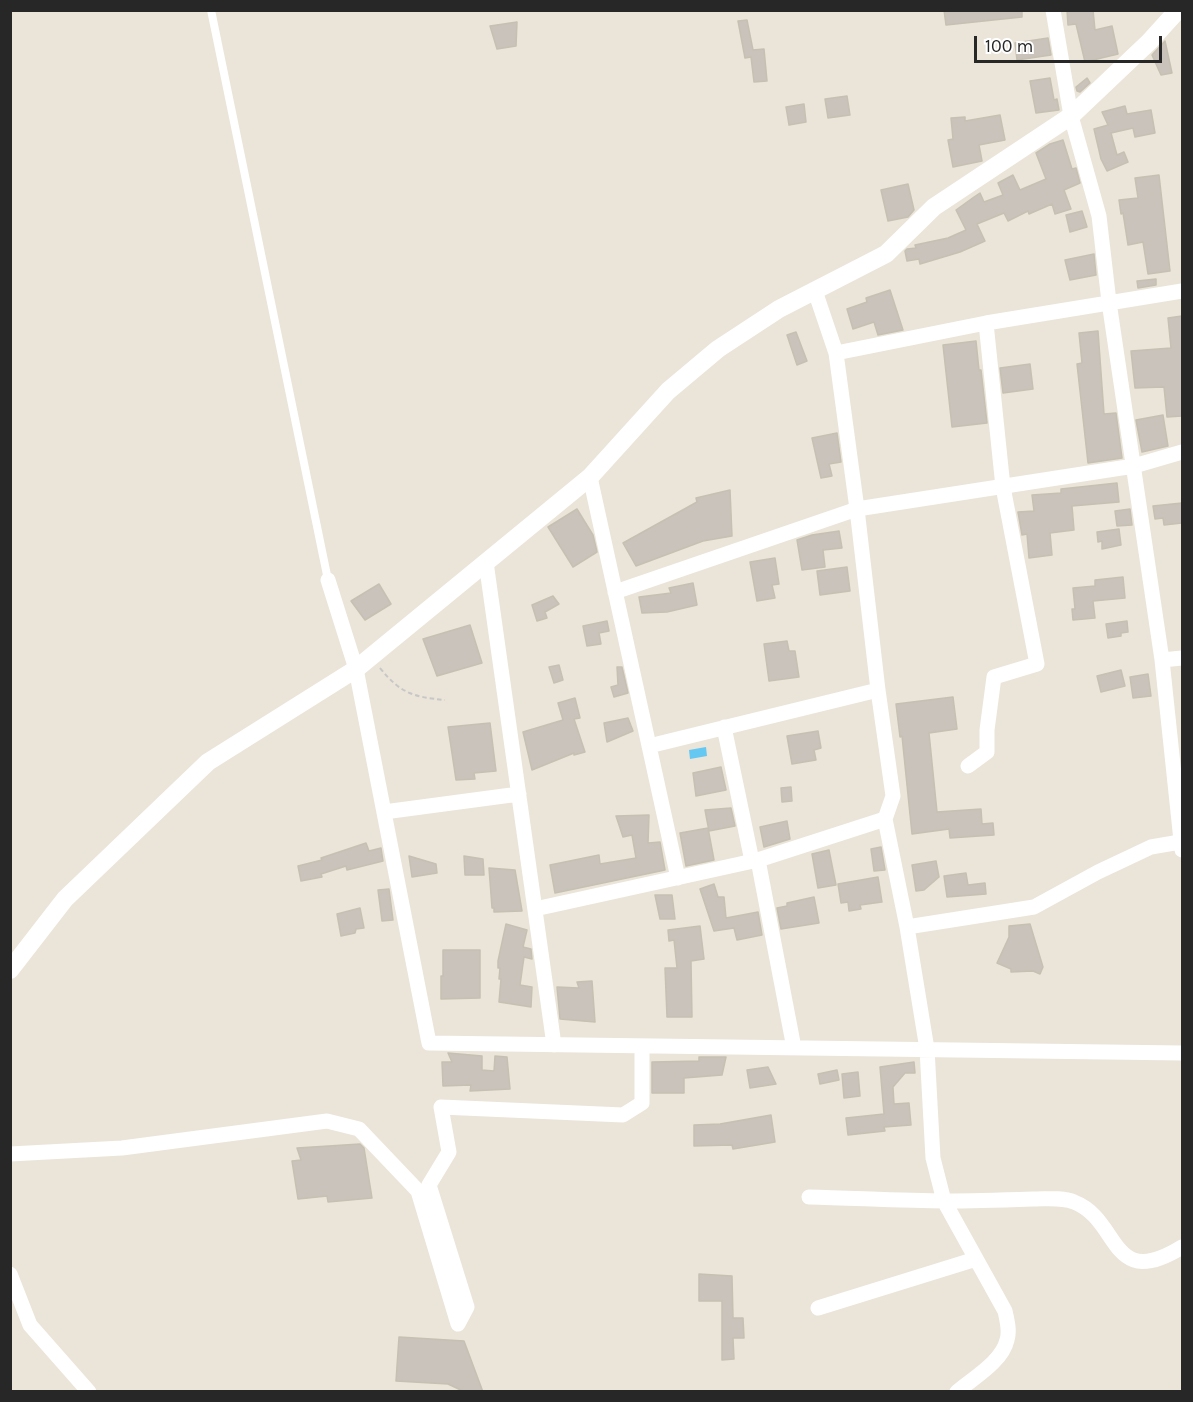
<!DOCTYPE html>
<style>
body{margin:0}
#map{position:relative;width:1193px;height:1402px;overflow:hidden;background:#ebe4d8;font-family:Karla,sans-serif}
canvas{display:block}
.frame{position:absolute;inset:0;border:12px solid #272727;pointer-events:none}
.scale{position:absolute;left:974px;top:36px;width:188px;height:27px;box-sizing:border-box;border:3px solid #272727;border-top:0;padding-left:8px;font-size:18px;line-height:21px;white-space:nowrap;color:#272727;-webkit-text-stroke:4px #fff;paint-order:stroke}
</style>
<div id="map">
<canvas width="1193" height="1402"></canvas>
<div class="frame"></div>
<div class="scale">100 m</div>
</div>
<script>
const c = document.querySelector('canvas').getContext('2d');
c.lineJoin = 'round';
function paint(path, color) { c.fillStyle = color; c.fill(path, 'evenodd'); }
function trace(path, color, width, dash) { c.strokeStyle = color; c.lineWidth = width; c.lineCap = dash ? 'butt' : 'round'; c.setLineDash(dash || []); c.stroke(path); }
const water = new Path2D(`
 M 706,747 L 707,756 L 690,759 L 689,750 Z`);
const building = new Path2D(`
 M 944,10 L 1022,10 L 1022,17 L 946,25 Z
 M 1067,10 L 1093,10 L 1095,30 L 1112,26 L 1118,54 L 1085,62 L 1076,24 L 1068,25 Z
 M 747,20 L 753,50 L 764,49 L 767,81 L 754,82 L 751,57 L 745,58 L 738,21 Z
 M 517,22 L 516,46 L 497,49 L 490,26 Z
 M 1048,38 L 1051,55 L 1017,60 L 1015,43 Z
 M 1165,41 L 1172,73 L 1161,75 L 1152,55 Z
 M 1050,78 L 1054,100 L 1057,99 L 1059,110 L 1036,113 L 1030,81 Z
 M 1087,78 L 1090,83 L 1080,92 L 1077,91 L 1076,87 Z
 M 847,96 L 850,115 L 828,118 L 825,99 Z
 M 804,104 L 806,122 L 789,125 L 786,107 Z
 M 1125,106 L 1127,114 L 1151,110 L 1155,133 L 1135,137 L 1133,128 L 1111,133 L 1117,155 L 1124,152 L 1128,162 L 1107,171 L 1101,159 L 1094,129 L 1108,125 L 1102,112 Z
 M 1000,115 L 1005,140 L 979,145 L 982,161 L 953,167 L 948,140 L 953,139 L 951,118 L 965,117 L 965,121 Z
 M 1063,140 L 1072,169 L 1076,168 L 1080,183 L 1064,190 L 1071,209 L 1055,214 L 1052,204 L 1029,214 L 1028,211 L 1008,221 L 1004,213 L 977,224 L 985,241 L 960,252 L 920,264 L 919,259 L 907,261 L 905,251 L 907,249 L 916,248 L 915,245 L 948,238 L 966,230 L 956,210 L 974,197 L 980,193 L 984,202 L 1003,195 L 998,183 L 1013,175 L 1020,190 L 1046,179 L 1036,153 L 1050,144 Z
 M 1159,175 L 1170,271 L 1148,274 L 1143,242 L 1128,245 L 1123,213 L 1121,214 L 1119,200 L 1138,198 L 1135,178 Z
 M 908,184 L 914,210 L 908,217 L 888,221 L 881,190 Z
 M 1082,211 L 1087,227 L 1070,232 L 1066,215 Z
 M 1094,254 L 1096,275 L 1070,280 L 1065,260 Z
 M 1156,279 L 1156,285 L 1138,288 L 1137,281 Z
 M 890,290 L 903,330 L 878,335 L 874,322 L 853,329 L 847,309 L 867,302 L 866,298 Z
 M 1182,316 L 1182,416 L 1167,417 L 1164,387 L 1135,388 L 1131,351 L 1171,348 L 1168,318 Z
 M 1098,331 L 1104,414 L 1116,413 L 1122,458 L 1088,463 L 1077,364 L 1082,363 L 1079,333 Z
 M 796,332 L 807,361 L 797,365 L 787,335 Z
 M 976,341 L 979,370 L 981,370 L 987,423 L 952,427 L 943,345 Z
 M 1030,364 L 1033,389 L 1003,393 L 1000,368 Z
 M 1163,415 L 1168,446 L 1142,452 L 1136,420 Z
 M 837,433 L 841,462 L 829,464 L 832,476 L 821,478 L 812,438 Z
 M 1117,483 L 1119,502 L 1072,506 L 1074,530 L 1050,533 L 1052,555 L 1029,558 L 1027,534 L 1022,535 L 1018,512 L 1034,511 L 1032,495 L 1061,493 L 1061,489 Z
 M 730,490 L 732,536 L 703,541 L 636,566 L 623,543 L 697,502 L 696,498 Z
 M 1182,503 L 1182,523 L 1164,525 L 1163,518 L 1155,519 L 1153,506 Z
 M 577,509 L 593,535 L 597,552 L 573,567 L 548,527 Z
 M 1130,509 L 1132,525 L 1117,526 L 1115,511 Z
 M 1119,529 L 1121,545 L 1102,549 L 1102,541 L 1098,542 L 1097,532 Z
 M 839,531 L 842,548 L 823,550 L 825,567 L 802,570 L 797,540 L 812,535 Z
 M 775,558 L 779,584 L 772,585 L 775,598 L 757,601 L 750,562 Z
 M 847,567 L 850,591 L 820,595 L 817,571 Z
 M 1123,577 L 1125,598 L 1093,601 L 1095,618 L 1073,620 L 1072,609 L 1075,609 L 1073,588 L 1095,586 L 1095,580 Z
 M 693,583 L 697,605 L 667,612 L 642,613 L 639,597 L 671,593 L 669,588 Z
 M 379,584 L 391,604 L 365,620 L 351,601 Z
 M 553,596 L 559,604 L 545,612 L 547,618 L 537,621 L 532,605 Z
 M 607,621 L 609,631 L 599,633 L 601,644 L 587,646 L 583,626 Z
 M 1127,621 L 1128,632 L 1121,633 L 1121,636 L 1108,638 L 1106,624 Z
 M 470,625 L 482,663 L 437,676 L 423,639 Z
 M 787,641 L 789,651 L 795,651 L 799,677 L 769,681 L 764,644 Z
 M 559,665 L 563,680 L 554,683 L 549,667 Z
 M 617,667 L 622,667 L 628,693 L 614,697 L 611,687 L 618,685 Z
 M 1121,670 L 1125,686 L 1101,692 L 1097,676 Z
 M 1148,674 L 1151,696 L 1133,698 L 1130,677 Z
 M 953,697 L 957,729 L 929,733 L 937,812 L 981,809 L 982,824 L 993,823 L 994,835 L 950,838 L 949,829 L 912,834 L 902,736 L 900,737 L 896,704 Z
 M 575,698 L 580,718 L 574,719 L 585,752 L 574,755 L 574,753 L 532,770 L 523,732 L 563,720 L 558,703 Z
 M 628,718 L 633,731 L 607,742 L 604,723 Z
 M 490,723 L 496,771 L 474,773 L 475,779 L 456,780 L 448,727 Z
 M 818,731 L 821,748 L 814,750 L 816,760 L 792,764 L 787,736 Z
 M 721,767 L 726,790 L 696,796 L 693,773 Z
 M 791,787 L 792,801 L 782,802 L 781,788 Z
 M 731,808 L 735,826 L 709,831 L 705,810 Z
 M 649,815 L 648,843 L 660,842 L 665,870 L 555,893 L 550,865 L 599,855 L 600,864 L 636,858 L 632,835 L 623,837 L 616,816 Z
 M 787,821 L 790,839 L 764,847 L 760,827 Z
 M 708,828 L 714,860 L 686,866 L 680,833 Z
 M 366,843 L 369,851 L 381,848 L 383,861 L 347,870 L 346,866 L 321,874 L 322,877 L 301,881 L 298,866 L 322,860 L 321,858 Z
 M 881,847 L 885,870 L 874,871 L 871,849 Z
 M 829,850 L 836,885 L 818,888 L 812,854 Z
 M 409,856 L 436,864 L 437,873 L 412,877 Z
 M 464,856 L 483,859 L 484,875 L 465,875 Z
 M 936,861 L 939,877 L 924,890 L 916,891 L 912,865 Z
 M 489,868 L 515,870 L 522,911 L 494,912 L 494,908 L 492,908 Z
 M 966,873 L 968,885 L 985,883 L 986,894 L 947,897 L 944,876 Z
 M 878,877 L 882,902 L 860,905 L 861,909 L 849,911 L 848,902 L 841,903 L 838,884 Z
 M 714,884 L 718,897 L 724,897 L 726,918 L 758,912 L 762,935 L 737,940 L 734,928 L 714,931 L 700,889 Z
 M 389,889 L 393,920 L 382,921 L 378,890 Z
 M 655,895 L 672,895 L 675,919 L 660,919 Z
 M 814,897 L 819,923 L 781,929 L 777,908 L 787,906 L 787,903 Z
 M 360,908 L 364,928 L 356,929 L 355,933 L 341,936 L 337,914 Z
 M 506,924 L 527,930 L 523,947 L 531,949 L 532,959 L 524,957 L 520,985 L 532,987 L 531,1007 L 499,1002 L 501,979 L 499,979 L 500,968 L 498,968 L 498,961 Z
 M 1030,924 L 1043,967 L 1040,974 L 1033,971 L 1011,972 L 1011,969 L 997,963 L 1009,937 L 1009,926 Z
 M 700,926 L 704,959 L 691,961 L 692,1017 L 667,1017 L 665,968 L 677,968 L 674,940 L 669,941 L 668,930 Z
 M 443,950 L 480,950 L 480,998 L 441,999 L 441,976 L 443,976 Z
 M 592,981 L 595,1022 L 560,1019 L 557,987 L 579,988 L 577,982 Z
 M 448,1053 L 482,1056 L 482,1070 L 494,1071 L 495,1056 L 507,1057 L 510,1089 L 470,1091 L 471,1085 L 443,1086 L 442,1062 L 452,1062 Z
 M 699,1057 L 726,1057 L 722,1075 L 684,1078 L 684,1093 L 652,1093 L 652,1062 L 699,1061 Z
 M 914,1062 L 915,1073 L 905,1073 L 893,1087 L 894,1104 L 909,1103 L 911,1125 L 884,1127 L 885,1131 L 848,1135 L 846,1118 L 884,1114 L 880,1067 Z
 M 768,1067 L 776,1084 L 750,1088 L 747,1070 Z
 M 837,1070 L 839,1080 L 820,1084 L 818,1074 Z
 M 858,1072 L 860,1096 L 844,1098 L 842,1074 Z
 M 771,1115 L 775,1142 L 733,1149 L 732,1145 L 694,1146 L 694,1125 L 720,1124 Z
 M 360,1144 L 364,1148 L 372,1198 L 328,1202 L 327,1196 L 298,1199 L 292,1161 L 301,1160 L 297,1148 Z
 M 699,1274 L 732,1276 L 733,1318 L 743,1318 L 744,1338 L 733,1338 L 734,1359 L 722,1360 L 722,1301 L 699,1301 Z
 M 399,1337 L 464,1341 L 483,1392 L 465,1392 L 448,1384 L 396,1381 Z`);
const path = new Path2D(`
 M 380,668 C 400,693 413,697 445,700`);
const service = new Path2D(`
 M 211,10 L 328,580`);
const minor = new Path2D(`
 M 1053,10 L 1071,116 L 1099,216 L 1109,302 L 1162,660 L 1182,850
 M 815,291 L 836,353 L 857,509 L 878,690 L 893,796 L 885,819 L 907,927 L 927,1049 L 933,1158 L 944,1201 L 1005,1311 C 1007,1320 1010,1331 1007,1340 C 1002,1362 973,1378 957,1392
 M 836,353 L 986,323 L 1182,291
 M 590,477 L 678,878
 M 486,562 L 554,1045
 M 328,580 L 356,669 L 429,1043 L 1182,1053
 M 615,592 L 857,509 L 1134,466 L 1182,452
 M 1162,660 L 1182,658
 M 724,727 L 752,861
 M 649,746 L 878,690
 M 968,766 L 987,752 L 987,730 L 994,677 L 1037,664 L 1003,487 L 986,323
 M 384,812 L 519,794
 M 758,860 L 794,1048
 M 535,909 L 758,860 L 885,819
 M 907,927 L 1034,907 L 1098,872 L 1151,847 L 1180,842
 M 10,1154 L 122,1148 L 327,1121 L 359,1129 L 418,1191 L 458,1324
 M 809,1197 C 855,1198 901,1201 946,1201 C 975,1201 1004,1200 1033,1199 C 1046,1199 1062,1197 1074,1202 C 1121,1220 1109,1292 1182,1247
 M 10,1274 L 30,1325 L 89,1392
 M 818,1308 L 976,1259
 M 458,1324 L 467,1307 L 429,1185 L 449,1152 L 441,1107 L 623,1115 L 642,1103 L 642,1046`);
const tertiary = new Path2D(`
 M 10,970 L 65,899 L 208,762 L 356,669 L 590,477 L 668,391 L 718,349 L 779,309 L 886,254 L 934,207 L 1071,116 L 1149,42 L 1178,10`);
paint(water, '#64c8f3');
paint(building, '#c9c3bb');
trace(building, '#c6c0b2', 1.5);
trace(path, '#c7c7c7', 2, [4.5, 3]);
trace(service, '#fff', 8);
trace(minor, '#fff', 15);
trace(tertiary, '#fff', 18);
</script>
